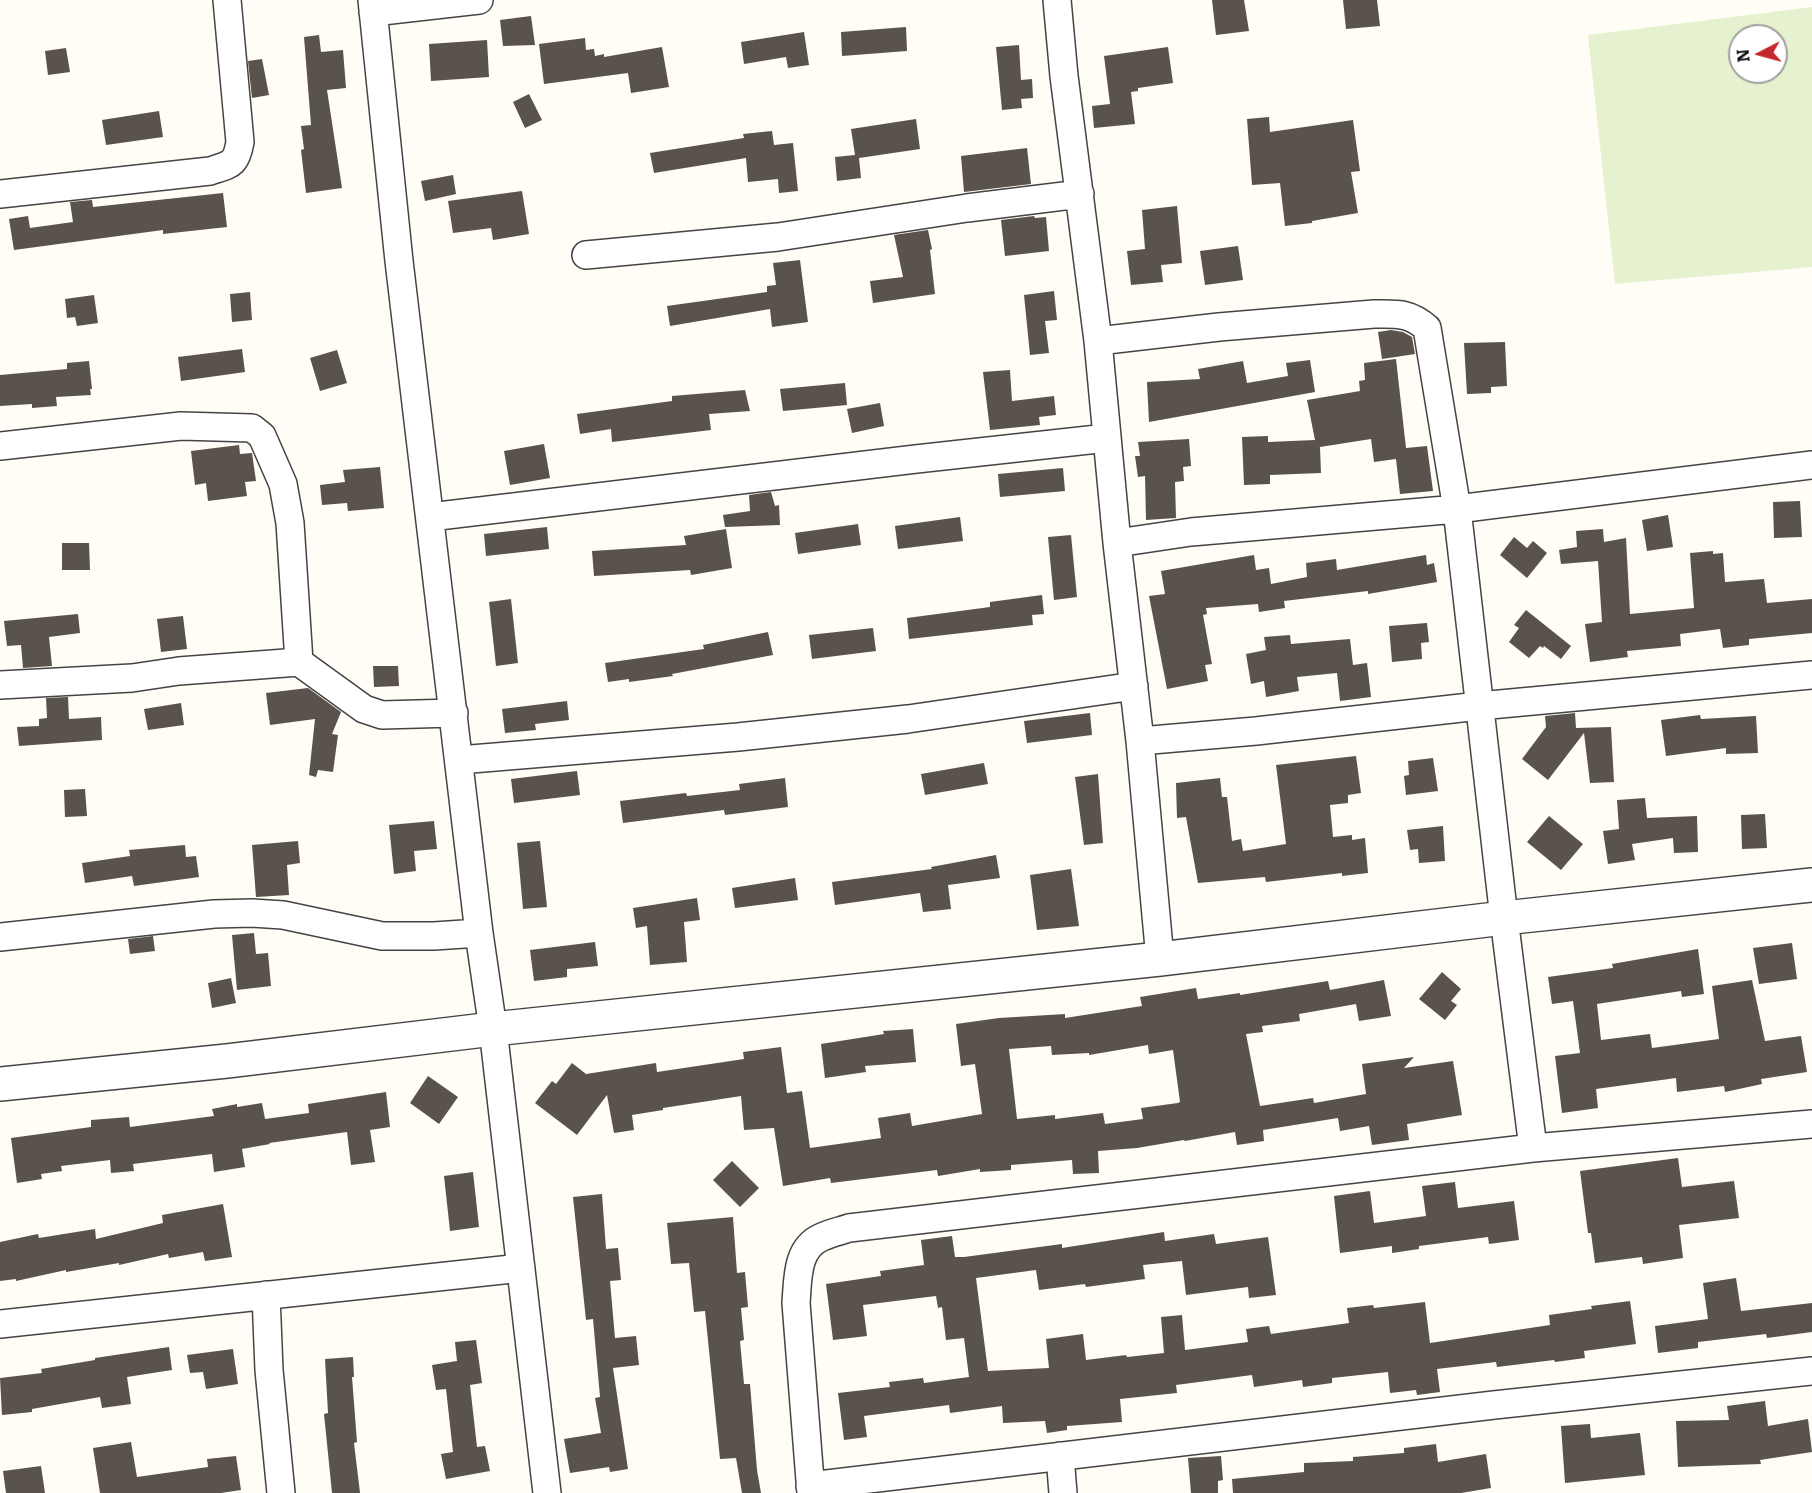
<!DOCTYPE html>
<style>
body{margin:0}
#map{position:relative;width:1812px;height:1493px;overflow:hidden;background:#fffdf5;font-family:Literata,serif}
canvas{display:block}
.north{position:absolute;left:1728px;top:24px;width:60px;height:60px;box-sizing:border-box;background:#fff;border:2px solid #a0a0a0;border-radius:50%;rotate:264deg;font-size:16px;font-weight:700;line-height:24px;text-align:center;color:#111}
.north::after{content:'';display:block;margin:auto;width:21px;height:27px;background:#c4262e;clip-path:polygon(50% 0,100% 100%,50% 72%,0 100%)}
</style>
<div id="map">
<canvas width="1812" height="1493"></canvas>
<div class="north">N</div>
</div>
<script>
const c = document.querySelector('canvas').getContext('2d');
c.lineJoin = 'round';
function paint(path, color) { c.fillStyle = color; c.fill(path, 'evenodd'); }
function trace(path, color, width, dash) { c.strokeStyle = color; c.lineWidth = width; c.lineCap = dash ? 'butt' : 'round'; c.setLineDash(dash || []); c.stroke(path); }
const pitch = new Path2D(`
 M 1812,7 L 1812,267 L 1615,284 L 1588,35 ZM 1740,36 L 1776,36 L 1776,72 L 1740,72 Z`);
const building = new Path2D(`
 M 1212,0 L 1244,0 L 1249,31 L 1216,35 Z
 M 1343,0 L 1377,0 L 1380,26 L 1346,29 Z
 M 531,16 L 535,45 L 503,46 L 500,20 Z
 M 906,27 L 907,51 L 842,56 L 841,32 Z
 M 804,32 L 809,65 L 788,68 L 786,57 L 744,64 L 741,42 Z
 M 319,35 L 321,52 L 343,50 L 346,88 L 327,90 L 342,188 L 306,193 L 301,150 L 304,149 L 301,126 L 311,125 L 304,37 Z
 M 585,38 L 586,50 L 594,49 L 595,56 L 604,54 L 604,57 L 662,47 L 669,87 L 631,93 L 628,73 L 544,84 L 539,44 Z
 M 487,40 L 489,77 L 431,81 L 429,44 Z
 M 1019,45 L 1021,80 L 1032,79 L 1033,98 L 1021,99 L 1022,108 L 1002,110 L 996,47 Z
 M 1168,47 L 1173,83 L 1138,88 L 1138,91 L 1131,92 L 1135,124 L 1094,128 L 1092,106 L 1110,104 L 1104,56 Z
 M 66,48 L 70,72 L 48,75 L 45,51 Z
 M 262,59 L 269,95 L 252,98 L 248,61 Z
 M 529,94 L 542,120 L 525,128 L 513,102 Z
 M 159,111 L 163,137 L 106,145 L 102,120 Z
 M 1269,117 L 1270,132 L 1353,120 L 1360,171 L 1351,172 L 1358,213 L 1312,221 L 1312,223 L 1285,226 L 1280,183 L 1252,185 L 1247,119 Z
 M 916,119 L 920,149 L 859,158 L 861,178 L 837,181 L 835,157 L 855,155 L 851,129 Z
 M 772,131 L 774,145 L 793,143 L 798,191 L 779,193 L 778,179 L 748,182 L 746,158 L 654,173 L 650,153 L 744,138 L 743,134 Z
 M 1027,148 L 1031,184 L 964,192 L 961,156 Z
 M 453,175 L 456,194 L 425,201 L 421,181 Z
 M 522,191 L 529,234 L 493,240 L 491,228 L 453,233 L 448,201 Z
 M 223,193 L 227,227 L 163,234 L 163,230 L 14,250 L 9,219 L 28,216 L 30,228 L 73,222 L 70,202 L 92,200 L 93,207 Z
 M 1177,206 L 1182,263 L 1161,265 L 1163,282 L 1131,285 L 1127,251 L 1145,249 L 1142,210 Z
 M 1034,216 L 1035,218 L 1046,217 L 1049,251 L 1005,256 L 1001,220 Z
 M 928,230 L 932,249 L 930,250 L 935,294 L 873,303 L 870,281 L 903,277 L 894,235 Z
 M 1238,246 L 1243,280 L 1205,285 L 1200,251 Z
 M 800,260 L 808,322 L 772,327 L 770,309 L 670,326 L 667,306 L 767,292 L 767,286 L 776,285 L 773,263 Z
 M 1054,291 L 1057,320 L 1045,321 L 1049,353 L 1030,355 L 1024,295 Z
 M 250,292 L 252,320 L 232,322 L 230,294 Z
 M 94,295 L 98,323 L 77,326 L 75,317 L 67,318 L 65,299 Z
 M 1391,330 L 1403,332 L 1412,337 L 1415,354 L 1382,359 L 1378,332 Z
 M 1505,342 L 1507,386 L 1491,387 L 1491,393 L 1467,394 L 1464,343 Z
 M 242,349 L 245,372 L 181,381 L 178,357 Z
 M 337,350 L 347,383 L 320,391 L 310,358 Z
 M 1396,359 L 1406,448 L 1427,446 L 1433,491 L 1400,494 L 1396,459 L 1374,462 L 1371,439 L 1320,447 L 1321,473 L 1270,475 L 1270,484 L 1244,485 L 1242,437 L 1268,436 L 1268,442 L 1315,440 L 1307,400 L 1360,391 L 1359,381 L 1365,380 L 1364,363 Z
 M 1310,360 L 1315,392 L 1149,422 L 1147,382 L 1200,379 L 1198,369 L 1243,361 L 1247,383 L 1288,376 L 1286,363 Z
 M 89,361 L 92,389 L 90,389 L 91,395 L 56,397 L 57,406 L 32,408 L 32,404 L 0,406 L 0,375 L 67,369 L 67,363 Z
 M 1010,370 L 1012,401 L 1054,396 L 1056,415 L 1039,417 L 1040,425 L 990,430 L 983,372 Z
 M 845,383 L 847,405 L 783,411 L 780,389 Z
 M 745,390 L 750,411 L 709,414 L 711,430 L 612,442 L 611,429 L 580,434 L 577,414 L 672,401 L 672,396 Z
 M 880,403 L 884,426 L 852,433 L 847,409 Z
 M 1189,439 L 1191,466 L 1183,467 L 1184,481 L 1175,482 L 1176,518 L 1146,520 L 1145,476 L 1138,477 L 1135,456 L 1140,456 L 1138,442 Z
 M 544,444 L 550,478 L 510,485 L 504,451 Z
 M 239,445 L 240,454 L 252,453 L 256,481 L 245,482 L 247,496 L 208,501 L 206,483 L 195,485 L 191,451 Z
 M 380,467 L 384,508 L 348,511 L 347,503 L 322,505 L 320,485 L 345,482 L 343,470 Z
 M 1063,468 L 1065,491 L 1000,497 L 998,474 Z
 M 771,492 L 775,506 L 779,505 L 780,525 L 725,527 L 723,515 L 750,511 L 749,495 Z
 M 1800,501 L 1802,537 L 1774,538 L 1773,502 Z
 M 1668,515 L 1673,547 L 1647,551 L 1642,520 Z
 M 960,517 L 963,541 L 898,549 L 895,526 Z
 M 858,524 L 861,545 L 798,554 L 795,533 Z
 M 547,527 L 549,549 L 486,556 L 484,534 Z
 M 726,529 L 732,568 L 691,575 L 690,570 L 594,576 L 592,551 L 686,545 L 684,536 Z
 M 1603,529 L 1604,542 L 1626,538 L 1630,614 L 1694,608 L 1690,553 L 1713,551 L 1713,554 L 1723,553 L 1725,582 L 1764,579 L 1767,603 L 1812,599 L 1812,633 L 1749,639 L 1749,645 L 1723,648 L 1720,629 L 1680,634 L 1681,646 L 1627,651 L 1628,657 L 1590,662 L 1585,624 L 1602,622 L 1598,561 L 1561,564 L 1559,550 L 1577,547 L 1576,531 Z
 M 1071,535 L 1077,597 L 1054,600 L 1048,537 Z
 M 1514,537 L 1527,548 L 1533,541 L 1547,553 L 1527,578 L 1500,555 Z
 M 62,543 L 89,543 L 90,570 L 62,570 Z
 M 1254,555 L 1256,570 L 1269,568 L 1271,584 L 1307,577 L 1306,563 L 1336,559 L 1337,570 L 1426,555 L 1427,565 L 1434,563 L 1437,582 L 1368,594 L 1368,591 L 1284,601 L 1285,608 L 1259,612 L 1258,604 L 1206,608 L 1207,614 L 1203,615 L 1212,664 L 1205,665 L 1208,681 L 1167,689 L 1149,596 L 1165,594 L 1161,571 Z
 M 1042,595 L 1044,614 L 1032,615 L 1033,625 L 909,639 L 907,618 L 990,607 L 990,602 Z
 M 511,599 L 518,663 L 496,666 L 489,602 Z
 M 1526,610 L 1571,646 L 1561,659 L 1544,646 L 1543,648 L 1540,646 L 1529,658 L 1509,642 L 1519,628 L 1514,625 Z
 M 78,614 L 80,633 L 49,637 L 52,666 L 23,668 L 21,645 L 7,646 L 4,621 Z
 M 183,616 L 187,649 L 161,652 L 157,619 Z
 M 1427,623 L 1429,642 L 1421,643 L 1422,659 L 1392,662 L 1389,626 Z
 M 873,628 L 876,651 L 812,659 L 809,635 Z
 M 768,632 L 773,655 L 672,674 L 673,676 L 629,682 L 629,679 L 608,682 L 605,663 L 704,649 L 703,645 Z
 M 1290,635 L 1291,644 L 1350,639 L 1353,665 L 1367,663 L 1371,697 L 1340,701 L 1337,673 L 1297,677 L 1299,691 L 1266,697 L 1264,681 L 1251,684 L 1246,654 L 1266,650 L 1264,637 Z
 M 373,666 L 398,666 L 399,686 L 374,687 Z
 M 308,688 L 341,712 L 332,734 L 338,735 L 333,772 L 318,770 L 316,777 L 309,775 L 315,719 L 270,725 L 266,693 Z
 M 68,697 L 69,719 L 101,717 L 102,740 L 19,746 L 17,727 L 39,726 L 39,719 L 47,718 L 46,698 Z
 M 567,701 L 569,720 L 535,724 L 536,730 L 505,733 L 502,709 Z
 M 181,703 L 184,725 L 148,730 L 144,709 Z
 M 1090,713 L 1092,735 L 1027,743 L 1024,721 Z
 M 1575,713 L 1576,728 L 1611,727 L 1614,782 L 1590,783 L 1584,733 L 1548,780 L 1522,759 L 1546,727 L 1545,716 Z
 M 1700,715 L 1701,719 L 1756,716 L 1758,753 L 1726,754 L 1726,748 L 1666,756 L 1661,720 Z
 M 1356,756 L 1361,793 L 1348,795 L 1348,803 L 1330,805 L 1333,837 L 1352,835 L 1352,840 L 1365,838 L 1368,873 L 1342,876 L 1342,873 L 1266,882 L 1265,877 L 1198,883 L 1186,817 L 1177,818 L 1176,783 L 1220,778 L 1222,797 L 1227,797 L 1232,841 L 1241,839 L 1243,851 L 1286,844 L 1276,765 Z
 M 1433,758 L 1438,791 L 1406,795 L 1404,776 L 1409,775 L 1408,761 Z
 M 984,763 L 988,784 L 925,795 L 921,774 Z
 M 577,771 L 580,795 L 514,803 L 511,779 Z
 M 1098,774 L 1103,843 L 1084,845 L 1075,777 Z
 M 785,778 L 788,807 L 725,815 L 724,810 L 623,823 L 620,801 L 686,793 L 687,796 L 740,790 L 739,784 Z
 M 85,789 L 87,816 L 65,817 L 64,790 Z
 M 1645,798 L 1647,818 L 1697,816 L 1698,852 L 1674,853 L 1673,838 L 1632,844 L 1635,860 L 1608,864 L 1603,831 L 1619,829 L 1617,800 Z
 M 1765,814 L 1767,848 L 1742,849 L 1741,815 Z
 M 1549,816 L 1583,844 L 1561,870 L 1527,842 Z
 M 434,821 L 437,849 L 414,851 L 416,871 L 394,874 L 389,825 Z
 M 1443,826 L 1445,861 L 1419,863 L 1418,849 L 1410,850 L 1407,830 Z
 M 298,841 L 300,863 L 287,865 L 289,895 L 256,897 L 252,845 Z
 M 540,841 L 547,907 L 523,909 L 517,843 Z
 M 185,845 L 186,857 L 196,856 L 199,877 L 134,886 L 132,876 L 85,883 L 82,863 L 130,856 L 129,850 Z
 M 996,855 L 1000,878 L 948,885 L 951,909 L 923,912 L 920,893 L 835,905 L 832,882 L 932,869 L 931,867 Z
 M 1071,869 L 1079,926 L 1037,930 L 1030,875 Z
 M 795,878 L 798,900 L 735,908 L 732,888 Z
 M 697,898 L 700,920 L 684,922 L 687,962 L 650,965 L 647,926 L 636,928 L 633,908 Z
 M 254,933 L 256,954 L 268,953 L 271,986 L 237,990 L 232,935 Z
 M 153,936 L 155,951 L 130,954 L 128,939 Z
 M 595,942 L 598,966 L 567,969 L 567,977 L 534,981 L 530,950 Z
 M 1792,943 L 1797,979 L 1759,984 L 1753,948 Z
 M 1698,949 L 1704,994 L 1682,997 L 1681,991 L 1597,1004 L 1601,1040 L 1650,1034 L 1652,1048 L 1719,1039 L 1712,986 L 1752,980 L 1765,1041 L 1801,1036 L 1807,1072 L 1761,1079 L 1762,1084 L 1725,1092 L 1724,1086 L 1677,1092 L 1676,1078 L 1596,1089 L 1598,1108 L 1562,1113 L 1555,1056 L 1580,1053 L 1573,1001 L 1552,1004 L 1548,977 L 1613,968 L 1612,964 Z
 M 1442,972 L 1461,989 L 1451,1001 L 1457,1005 L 1445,1020 L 1419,999 Z
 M 231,978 L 236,1003 L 212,1008 L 208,983 Z
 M 1384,980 L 1391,1016 L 1359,1021 L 1356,1004 L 1299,1014 L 1300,1021 L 1262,1026 L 1263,1032 L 1246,1034 L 1260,1106 L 1313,1098 L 1314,1103 L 1366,1094 L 1362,1064 L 1414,1057 L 1404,1068 L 1453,1061 L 1462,1115 L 1407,1124 L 1409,1140 L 1372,1145 L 1369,1126 L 1340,1131 L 1338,1118 L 1263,1130 L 1264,1141 L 1237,1145 L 1235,1132 L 1185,1141 L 1184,1140 L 1137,1148 L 1098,1151 L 1099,1173 L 1073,1174 L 1072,1160 L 1011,1165 L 1011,1170 L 980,1172 L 980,1169 L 938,1176 L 937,1170 L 831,1183 L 830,1178 L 783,1186 L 774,1128 L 744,1130 L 741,1096 L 663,1108 L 663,1110 L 632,1115 L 634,1130 L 614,1133 L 607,1095 L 577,1135 L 535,1103 L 552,1081 L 556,1084 L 572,1063 L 586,1074 L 656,1063 L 657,1072 L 744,1059 L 743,1052 L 781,1047 L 787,1093 L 802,1091 L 810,1148 L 881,1138 L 878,1118 L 910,1113 L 912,1126 L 982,1114 L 975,1064 L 961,1066 L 956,1024 L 999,1018 L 1065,1014 L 1065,1018 L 1142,1006 L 1140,997 L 1196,988 L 1198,999 L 1240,993 L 1240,995 L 1328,981 L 1330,990 ZM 1148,1045 L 1149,1054 L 1173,1050 L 1180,1102 L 1178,1103 L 1141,1108 L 1143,1119 L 1105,1124 L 1103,1113 L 1055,1119 L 1055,1115 L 1017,1119 L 1009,1049 L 1051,1046 L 1052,1055 L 1089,1053 L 1089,1055 Z
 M 913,1029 L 916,1062 L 865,1066 L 866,1072 L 825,1078 L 821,1044 L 884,1034 L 883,1031 Z
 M 428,1076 L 458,1097 L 439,1124 L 410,1103 Z
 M 386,1092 L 390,1127 L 370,1130 L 375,1162 L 351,1165 L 347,1132 L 269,1143 L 270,1144 L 242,1149 L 245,1167 L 214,1172 L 212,1154 L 133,1164 L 134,1171 L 111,1173 L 110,1160 L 61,1166 L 62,1171 L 41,1174 L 42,1179 L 17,1183 L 11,1138 L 91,1127 L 91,1120 L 129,1117 L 130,1127 L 214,1116 L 212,1109 L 237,1104 L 237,1107 L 262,1103 L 265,1119 L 309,1113 L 308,1104 Z
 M 1678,1158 L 1682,1187 L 1734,1181 L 1739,1218 L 1679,1225 L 1683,1258 L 1643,1264 L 1642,1257 L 1595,1263 L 1591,1233 L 1588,1233 L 1580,1171 Z
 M 732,1161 L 759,1188 L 740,1207 L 713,1180 Z
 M 473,1172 L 479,1227 L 450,1231 L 444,1176 Z
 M 1455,1182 L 1458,1208 L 1514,1201 L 1519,1240 L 1489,1244 L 1488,1237 L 1419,1246 L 1419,1249 L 1392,1253 L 1392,1246 L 1340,1253 L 1334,1196 L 1370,1191 L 1374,1223 L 1426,1216 L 1422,1186 Z
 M 602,1194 L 606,1249 L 618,1248 L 621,1280 L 610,1281 L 615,1338 L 636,1336 L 639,1365 L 613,1368 L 628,1469 L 610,1472 L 609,1467 L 570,1473 L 564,1439 L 601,1433 L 595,1398 L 600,1397 L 593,1319 L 586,1320 L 573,1197 Z
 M 223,1204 L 232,1257 L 205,1261 L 203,1252 L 169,1258 L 168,1254 L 119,1265 L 119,1263 L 66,1272 L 66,1270 L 16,1281 L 16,1279 L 0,1281 L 0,1242 L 38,1234 L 39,1238 L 95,1229 L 96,1239 L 163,1223 L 162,1215 Z
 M 733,1217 L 737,1273 L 745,1272 L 748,1307 L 741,1308 L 744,1340 L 740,1341 L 744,1384 L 750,1384 L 757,1470 L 761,1493 L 742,1493 L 736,1458 L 720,1459 L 705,1311 L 694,1312 L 689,1263 L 671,1264 L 667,1223 Z
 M 1164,1232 L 1165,1241 L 1214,1234 L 1216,1244 L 1268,1237 L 1276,1295 L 1249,1298 L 1248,1287 L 1186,1295 L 1182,1261 L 1143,1265 L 1145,1279 L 1086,1287 L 1085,1284 L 1039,1290 L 1036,1270 L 976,1278 L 988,1371 L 1049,1368 L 1046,1339 L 1083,1334 L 1086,1360 L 1126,1355 L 1127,1357 L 1164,1353 L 1161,1317 L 1182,1315 L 1185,1350 L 1248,1342 L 1246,1329 L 1269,1326 L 1271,1334 L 1349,1323 L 1347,1308 L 1373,1305 L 1374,1308 L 1425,1302 L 1430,1343 L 1550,1325 L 1549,1315 L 1592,1309 L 1591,1306 L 1630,1301 L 1636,1344 L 1584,1351 L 1585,1358 L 1555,1362 L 1554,1360 L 1497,1367 L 1496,1362 L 1437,1369 L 1440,1392 L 1417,1395 L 1416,1390 L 1390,1393 L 1388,1372 L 1332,1378 L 1332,1383 L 1303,1387 L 1302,1380 L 1254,1387 L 1252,1375 L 1176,1385 L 1177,1393 L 1120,1399 L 1122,1422 L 1067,1426 L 1067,1430 L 1047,1433 L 1045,1421 L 1003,1423 L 1002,1406 L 950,1413 L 949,1405 L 864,1416 L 867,1437 L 844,1440 L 838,1393 L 890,1387 L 889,1382 L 923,1378 L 924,1383 L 969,1377 L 964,1338 L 946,1340 L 942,1307 L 938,1308 L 936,1296 L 863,1305 L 867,1336 L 833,1340 L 826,1284 L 881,1276 L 880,1271 L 924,1265 L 921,1240 L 952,1236 L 955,1257 L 964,1257 L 1062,1244 L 1062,1248 Z
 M 1736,1278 L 1741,1311 L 1812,1303 L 1812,1332 L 1767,1338 L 1766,1334 L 1698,1342 L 1698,1348 L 1658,1353 L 1655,1326 L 1708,1319 L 1703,1283 Z
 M 476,1340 L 482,1383 L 470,1385 L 477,1447 L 485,1446 L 490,1471 L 446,1479 L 441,1454 L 453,1452 L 446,1389 L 436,1390 L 432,1365 L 457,1361 L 455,1342 Z
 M 169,1347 L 172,1370 L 127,1377 L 131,1404 L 102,1408 L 100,1397 L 32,1409 L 32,1412 L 2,1415 L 0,1378 L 42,1373 L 41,1369 L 95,1360 L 95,1358 Z
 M 233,1349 L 238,1384 L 206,1389 L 203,1372 L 190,1373 L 187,1355 Z
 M 353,1357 L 354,1377 L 352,1377 L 357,1442 L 354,1443 L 360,1493 L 332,1493 L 324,1414 L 328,1413 L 325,1359 Z
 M 1765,1401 L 1768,1426 L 1808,1419 L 1812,1452 L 1760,1460 L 1761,1464 L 1678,1467 L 1676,1421 L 1729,1420 L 1727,1406 Z
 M 1590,1424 L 1591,1438 L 1640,1433 L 1645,1475 L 1565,1483 L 1561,1426 Z
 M 131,1442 L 137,1477 L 208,1467 L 207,1459 L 236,1456 L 241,1490 L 221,1493 L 100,1493 L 93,1448 Z
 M 1436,1444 L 1438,1462 L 1486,1454 L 1491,1488 L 1461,1493 L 1233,1493 L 1232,1479 L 1304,1472 L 1304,1463 L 1353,1461 L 1353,1457 L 1404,1453 L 1404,1448 Z
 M 1221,1456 L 1223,1480 L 1218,1481 L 1218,1493 L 1191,1493 L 1188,1458 Z
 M 41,1466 L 45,1493 L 6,1493 L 3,1471 Z`);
const minor = new Path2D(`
 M 372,0 L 399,261 L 479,933 L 493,1029 L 547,1493
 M 1057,0 L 1064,76 L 1098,341 L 1117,543 L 1140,741 L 1160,959
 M 373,12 L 479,0
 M 0,194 L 210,171 C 231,164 236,165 240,142 L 227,0
 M 586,255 L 778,237 L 967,208 L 1080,194
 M 1098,341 L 1219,327 L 1374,314 C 1396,314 1409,312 1427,328 L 1457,509 L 1504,918 L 1533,1148
 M 0,446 L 181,426 L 252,428 L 262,436 L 283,484 L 290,523 L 299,662
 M 430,517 L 916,459 L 1107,438
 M 1117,543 L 1191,532 L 1457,509 L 1812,465
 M 0,685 L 132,678 L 179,671 L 299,662 L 364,709 L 382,715 L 454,713
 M 1140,741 L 1256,731 L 1479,706 L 1812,675
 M 459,760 L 738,737 L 908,719 L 1134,686
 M 0,937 L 214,914 L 252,913 L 283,915 L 382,936 L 434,936 L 479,933
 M 266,1295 L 269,1370 L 281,1493
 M 0,1324 L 521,1268
 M 1060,1456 L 1063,1493
 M 810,1486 L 1494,1405 L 1812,1371
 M 811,1493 L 796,1303 C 798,1279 796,1248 822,1237 C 831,1233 840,1231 849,1228 L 1533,1148 L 1812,1124`);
const tertiary = new Path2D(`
 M 0,1084 L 227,1061 L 493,1029 L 1160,959 L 1504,918 L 1812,885`);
paint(pitch, '#e6f2cf');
paint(building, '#5a524d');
trace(minor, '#444', 30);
trace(tertiary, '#444', 36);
trace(minor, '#fff', 27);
trace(tertiary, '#fff', 33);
</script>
